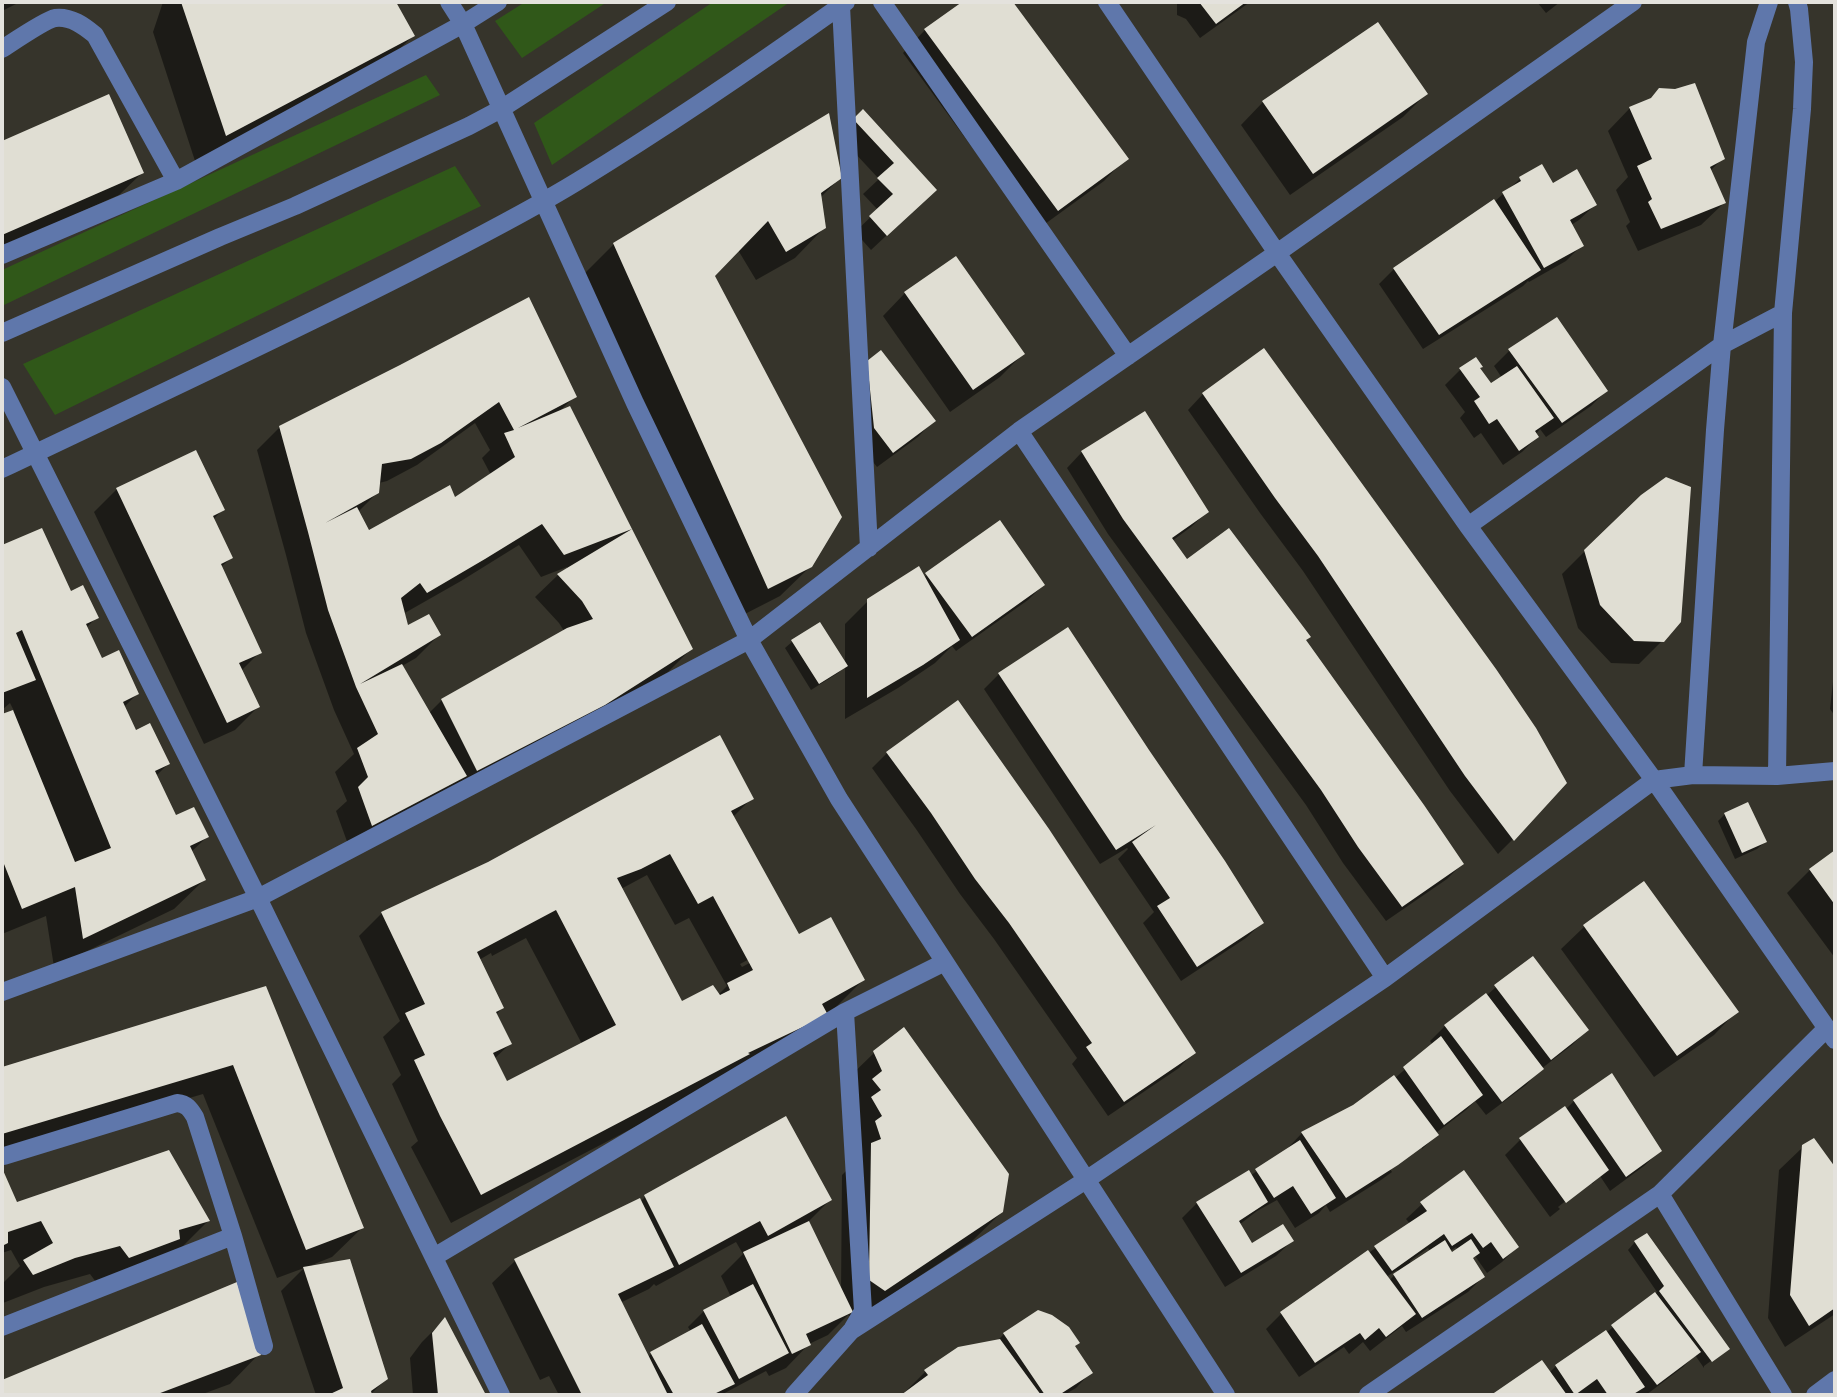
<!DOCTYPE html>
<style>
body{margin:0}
#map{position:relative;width:1837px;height:1397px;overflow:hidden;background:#36342b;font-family:"Open Sans",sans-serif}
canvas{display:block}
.frame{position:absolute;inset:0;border:4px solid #e4e2dd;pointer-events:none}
</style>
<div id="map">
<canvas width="1837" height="1397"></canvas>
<div class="frame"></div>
</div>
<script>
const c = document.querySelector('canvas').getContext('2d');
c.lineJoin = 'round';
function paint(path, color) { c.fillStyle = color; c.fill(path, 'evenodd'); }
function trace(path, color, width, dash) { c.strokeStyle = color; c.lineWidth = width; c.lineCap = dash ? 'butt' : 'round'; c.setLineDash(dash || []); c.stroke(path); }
const green = new Path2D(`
 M 525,2 L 607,2 L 522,58 L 495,21 Z
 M 713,2 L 790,2 L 552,165 L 534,123 Z
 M 426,75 L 440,95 L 2,306 L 2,270 Z
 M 455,166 L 481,206 L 55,415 L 23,364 Z`);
const shadow = new Path2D(`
 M 2,2 L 20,2 L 2,11 Z
 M 163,2 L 394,2 L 413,36 L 383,65 L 196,164 L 153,32 Z
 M 965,2 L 1011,2 L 1126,158 L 1104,181 L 1034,232 L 903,53 L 925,30 Z
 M 1175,2 L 1250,2 L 1200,38 L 1186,19 L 1177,15 L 1177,4 Z
 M 1537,2 L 1560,2 L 1546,13 Z
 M 1426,94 L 1403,117 L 1290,195 L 1241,125 L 1263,102 Z
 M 108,97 L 142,173 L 119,195 L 2,247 L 2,143 Z
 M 1648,101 L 1723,158 L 1710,171 L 1724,203 L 1701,225 L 1638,251 L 1626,226 L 1630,222 L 1616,190 L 1628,177 L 1608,131 L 1630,108 Z
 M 863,112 L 919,205 L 871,250 L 855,232 L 878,210 L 863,194 L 879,179 L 839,136 Z
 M 840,178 L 820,198 L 824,228 L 795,258 L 756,280 L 738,250 L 712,276 L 811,566 L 780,596 L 739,617 L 584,274 L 614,244 Z
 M 1520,179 L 1552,185 L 1595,205 L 1579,220 L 1571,225 L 1582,245 L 1566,261 L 1529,282 L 1528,281 L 1523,286 L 1423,349 L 1379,284 L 1394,269 L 1494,202 Z
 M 905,293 L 1023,354 L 1000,377 L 950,412 L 883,316 Z
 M 1556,320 L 1606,391 L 1591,406 L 1546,437 L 1540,429 L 1535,435 L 1537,437 L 1522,452 L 1503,465 L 1481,433 L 1474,438 L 1460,418 L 1465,412 L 1445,385 L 1461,369 L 1479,369 L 1491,386 L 1502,378 L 1494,366 L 1509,351 Z
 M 1264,351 L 1513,839 L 1498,854 L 1450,791 L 1303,571 L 1260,513 L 1188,410 L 1203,394 Z
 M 868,362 L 933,421 L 918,437 L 877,467 L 859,444 Z
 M 401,367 L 575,396 L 558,413 L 570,408 L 691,649 L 668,672 L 580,727 L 349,847 L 336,811 L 347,801 L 335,772 L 354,754 L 334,710 L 306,633 L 286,555 L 257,450 L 280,427 ZM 475,423 L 490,450 L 482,458 L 491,475 L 454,500 L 368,532 L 358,512 L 378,492 L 379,483 L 387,481 L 417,465 ZM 519,545 L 541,577 L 567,567 L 568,569 L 558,575 L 535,597 L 559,623 L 564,631 L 442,700 L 429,713 L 402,666 L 416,658 L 439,635 L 407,627 L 403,614 L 461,581 Z
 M 1082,452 L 1207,512 L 1191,527 L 1172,541 L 1187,562 L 1304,641 L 1462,864 L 1447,879 L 1386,921 L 1343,863 L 1306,805 L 1108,534 L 1067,468 Z
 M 117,489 L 223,509 L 213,520 L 231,558 L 220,568 L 260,652 L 241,671 L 258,707 L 235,730 L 204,744 L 94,512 Z
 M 41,530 L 70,593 L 97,617 L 86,628 L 101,660 L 137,694 L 124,707 L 135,732 L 168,764 L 156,776 L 175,817 L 207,837 L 191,852 L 204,880 L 174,909 L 54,967 L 46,916 L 2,934 L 2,716 L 14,711 L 10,703 L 2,710 L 2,547 Z
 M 1585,551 L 1662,641 L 1639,664 L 1611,663 L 1578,628 L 1562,574 Z
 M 927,575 L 1043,585 L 1028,600 L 956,651 L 952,646 L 935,663 L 898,688 L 845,719 L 845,666 L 838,673 L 811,690 L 785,648 L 793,641 L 845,665 L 845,624 L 868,601 L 923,578 Z
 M 999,674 L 1262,923 L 1246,938 L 1181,981 L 1143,923 L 1154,912 L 1118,859 L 1128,849 L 1127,848 L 1100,864 L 984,689 Z
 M 1835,680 L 1835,716 L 1830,709 L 1833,682 Z
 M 887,753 L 1194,1052 L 1179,1068 L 1108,1116 L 1072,1064 L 1077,1058 L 994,939 L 960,894 L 916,829 L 872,768 Z
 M 752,798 L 733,817 L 796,934 L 863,980 L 833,1010 L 719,1083 L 451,1223 L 411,1147 L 418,1141 L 392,1084 L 401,1075 L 383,1037 L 400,1021 L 359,936 L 382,913 ZM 647,875 L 675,925 L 689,918 L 727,986 L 718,995 L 681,1004 L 621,889 ZM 526,938 L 582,1044 L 499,1087 L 494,1059 L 510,1044 L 496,1015 L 502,1008 L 479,960 L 491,953 L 492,956 ZM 772,947 L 772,951 L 742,967 L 740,964 Z
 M 1725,814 L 1765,842 L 1757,849 L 1735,859 L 1718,821 Z
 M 1835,852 L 1835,958 L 1787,893 L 1810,870 Z
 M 1643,884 L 1736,1012 L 1714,1035 L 1654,1077 L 1561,949 L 1584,927 Z
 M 1496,987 L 1587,1030 L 1572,1045 L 1541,1069 L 1526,1085 L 1486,1115 L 1475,1101 L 1466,1110 L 1436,1133 L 1437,1135 L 1422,1149 L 1422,1145 L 1390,1169 L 1392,1172 L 1381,1180 L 1330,1212 L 1326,1205 L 1319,1213 L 1295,1228 L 1277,1200 L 1257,1211 L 1239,1225 L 1252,1245 L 1292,1241 L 1276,1256 L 1225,1287 L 1182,1218 L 1197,1203 L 1250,1176 L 1287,1149 L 1302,1133 L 1354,1107 L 1395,1078 L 1433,1045 L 1430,1041 L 1445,1026 L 1486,996 Z
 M 265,988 L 362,1228 L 332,1257 L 312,1265 L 386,1379 L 370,1395 L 316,1395 L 281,1291 L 304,1268 L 277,1278 L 203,1094 L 2,1153 L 2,1069 Z
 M 874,1053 L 1002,1212 L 971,1242 L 855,1319 L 848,1315 L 828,1335 L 809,1344 L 786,1368 L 769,1376 L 766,1371 L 721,1395 L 559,1395 L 549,1376 L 540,1380 L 492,1283 L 515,1261 L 640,1202 L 645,1197 L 830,1200 L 808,1222 L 841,1291 L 842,1175 L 851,1166 L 852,1146 L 843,1128 L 852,1119 L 844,1082 ZM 736,1242 L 743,1254 L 721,1276 L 731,1297 L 704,1311 L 688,1327 L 691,1332 L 651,1354 L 647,1358 L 620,1303 L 649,1289 L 654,1284 L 656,1286 Z
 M 1574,1101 L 1660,1151 L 1644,1166 L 1610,1191 L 1600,1176 L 1592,1184 L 1592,1180 L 1558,1207 L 1560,1209 L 1550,1217 L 1505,1155 L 1520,1140 L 1564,1109 L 1565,1110 Z
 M 1814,1140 L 1835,1170 L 1835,1314 L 1785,1347 L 1768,1318 L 1779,1170 L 1803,1147 Z
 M 2,1172 L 16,1204 L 208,1221 L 179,1250 L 99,1286 L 90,1274 L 44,1287 L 3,1303 L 2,1284 L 20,1266 L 11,1250 L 2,1253 Z
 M 1422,1204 L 1517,1247 L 1502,1262 L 1487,1273 L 1475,1256 L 1471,1259 L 1483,1277 L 1468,1292 L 1406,1332 L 1402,1326 L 1370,1351 L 1363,1342 L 1349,1354 L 1344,1347 L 1299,1377 L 1266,1329 L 1281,1314 L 1410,1224 L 1406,1219 ZM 1456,1247 L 1458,1250 L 1452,1254 L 1450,1251 ZM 1428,1248 L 1430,1251 L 1411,1264 L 1410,1261 ZM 1397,1270 L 1398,1271 L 1389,1281 L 1386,1277 Z
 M 1635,1242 L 1723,1352 L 1704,1366 L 1704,1368 L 1695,1355 L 1683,1367 L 1646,1395 L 1638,1395 L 1636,1393 L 1634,1395 L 1582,1395 L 1581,1393 L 1578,1395 L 1495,1395 L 1541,1362 L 1549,1373 L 1556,1366 L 1607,1332 L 1657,1292 L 1628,1250 Z
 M 236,1285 L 259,1354 L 230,1384 L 200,1395 L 2,1395 L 2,1381 Z
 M 1038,1312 L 1074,1347 L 1091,1372 L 1076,1388 L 1064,1395 L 903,1394 L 925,1372 L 997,1341 L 1004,1334 Z
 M 444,1320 L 484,1395 L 413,1395 L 410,1358 L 422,1342 Z`);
const building = new Path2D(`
 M 181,2 L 396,2 L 415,36 L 226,136 Z
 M 962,2 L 1013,2 L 1129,159 L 1058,211 L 924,29 Z
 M 1199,2 L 1246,2 L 1216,24 Z
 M 1378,22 L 1428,94 L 1313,174 L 1262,101 Z
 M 1695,83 L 1725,159 L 1710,167 L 1726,203 L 1661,229 L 1648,202 L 1652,199 L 1637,166 L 1652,159 L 1629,107 L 1651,98 L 1659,88 L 1675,89 Z
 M 109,94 L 144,173 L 2,235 L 2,141 Z
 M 863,109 L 937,190 L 887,236 L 869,216 L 893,194 L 877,178 L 894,163 L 853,119 Z
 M 829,113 L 842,178 L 821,193 L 826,228 L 786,252 L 768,221 L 715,276 L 842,517 L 812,567 L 768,589 L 613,243 Z
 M 1542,164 L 1553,183 L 1577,169 L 1597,205 L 1570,220 L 1584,246 L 1544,268 L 1502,192 L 1521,181 L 1519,177 Z
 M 1494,199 L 1541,270 L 1439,335 L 1393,268 Z
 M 956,256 L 1025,354 L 973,390 L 904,292 Z
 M 529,297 L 577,397 L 518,428 L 570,406 L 632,529 L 564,555 L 542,524 L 485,559 L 427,593 L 420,583 L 401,598 L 408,625 L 429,614 L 441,635 L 360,684 L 402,664 L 467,776 L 372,826 L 358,787 L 368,777 L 357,748 L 378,734 L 356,687 L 328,610 L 308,532 L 279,426 L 400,365 ZM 499,402 L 514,430 L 504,433 L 515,457 L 455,497 L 450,485 L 369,530 L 357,507 L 325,523 L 379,493 L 382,464 L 411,459 L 441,443 Z
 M 1557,317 L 1608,391 L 1562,423 L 1508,349 Z
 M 1264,348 L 1496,669 L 1536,728 L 1567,783 L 1514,841 L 1465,776 L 1318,556 L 1275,498 L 1202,393 Z
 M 881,350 L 936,421 L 893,453 L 874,428 L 867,361 Z
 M 1476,357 L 1483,367 L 1480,368 L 1491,383 L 1517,366 L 1554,418 L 1535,431 L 1539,437 L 1519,451 L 1497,419 L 1489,424 L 1474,401 L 1480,397 L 1459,368 Z
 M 1145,411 L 1209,512 L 1172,538 L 1187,559 L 1229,528 L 1311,637 L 1306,640 L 1424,805 L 1464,864 L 1402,907 L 1358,847 L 1321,790 L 1123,519 L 1081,451 Z
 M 196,450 L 225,510 L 213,516 L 233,558 L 221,564 L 262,653 L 239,663 L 260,707 L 227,723 L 116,488 Z
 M 1666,477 L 1691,487 L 1681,622 L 1664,642 L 1634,641 L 1600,605 L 1584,550 L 1641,495 Z
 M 1000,520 L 1045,585 L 972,637 L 925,573 Z
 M 42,528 L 71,591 L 83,585 L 99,618 L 86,624 L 102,658 L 119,650 L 139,694 L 123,702 L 136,730 L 150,723 L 170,764 L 155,771 L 176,815 L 194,807 L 209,837 L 190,846 L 206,880 L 83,939 L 75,887 L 22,909 L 2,859 L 2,714 L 13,710 L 75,862 L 111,848 L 22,630 L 16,633 L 36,680 L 2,693 L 2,545 Z
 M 632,529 L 693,649 L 605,705 L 477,771 L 441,699 L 567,628 L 593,619 L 582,601 L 557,574 Z
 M 919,566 L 960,640 L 923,665 L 867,698 L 867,599 Z
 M 820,622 L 848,666 L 819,684 L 791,640 Z
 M 1068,627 L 1149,750 L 1225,861 L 1264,923 L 1197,967 L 1157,906 L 1170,898 L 1132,842 L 1156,825 L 1116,850 L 998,673 Z
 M 958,700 L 1049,829 L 1196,1053 L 1124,1102 L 1086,1047 L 1092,1043 L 1009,923 L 975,879 L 931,813 L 886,752 Z
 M 720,735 L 754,799 L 731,811 L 799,934 L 831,917 L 865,980 L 822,1004 L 828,1015 L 748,1053 L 750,1054 L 481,1195 L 440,1116 L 414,1060 L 425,1055 L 405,1013 L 425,1004 L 381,912 L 488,862 ZM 670,854 L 698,904 L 713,896 L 753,970 L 727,983 L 730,990 L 720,995 L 713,985 L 682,1001 L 617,878 L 641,869 ZM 556,910 L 616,1025 L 507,1081 L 493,1053 L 512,1044 L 496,1012 L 504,1008 L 477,952 Z
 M 1748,802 L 1767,842 L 1742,853 L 1724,813 Z
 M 1835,850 L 1835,905 L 1809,869 Z
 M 1644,881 L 1739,1012 L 1677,1056 L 1583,925 Z
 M 1533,956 L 1589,1030 L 1551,1060 L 1494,985 Z
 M 266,986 L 364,1228 L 306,1250 L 233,1065 L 2,1134 L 2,1067 Z
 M 1486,993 L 1544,1069 L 1502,1102 L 1444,1025 Z
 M 904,1027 L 1009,1174 L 1003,1212 L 885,1291 L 869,1280 L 871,1143 L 881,1139 L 875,1121 L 882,1116 L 871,1097 L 881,1090 L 872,1079 L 882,1071 L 873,1051 Z
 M 1441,1036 L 1483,1095 L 1444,1125 L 1403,1067 Z
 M 1612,1073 L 1662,1151 L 1626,1177 L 1573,1100 Z
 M 1394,1075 L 1439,1135 L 1398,1165 L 1346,1198 L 1301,1132 L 1353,1105 Z
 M 1565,1106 L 1609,1170 L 1566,1203 L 1519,1138 Z
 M 786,1116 L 832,1200 L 768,1236 L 760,1221 L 679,1265 L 644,1195 Z
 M 1814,1138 L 1835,1167 L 1835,1308 L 1809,1326 L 1790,1295 L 1802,1145 Z
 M 1300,1140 L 1336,1198 L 1311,1214 L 1293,1186 L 1274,1198 L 1255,1169 Z
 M 169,1150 L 210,1221 L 179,1230 L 180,1239 L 129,1258 L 120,1246 L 75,1258 L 33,1275 L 23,1260 L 53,1243 L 41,1221 L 8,1232 L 8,1243 L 2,1246 L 2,1168 L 17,1202 Z
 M 1249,1170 L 1268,1202 L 1239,1221 L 1252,1243 L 1283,1224 L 1294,1241 L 1241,1273 L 1196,1202 Z
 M 1464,1170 L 1519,1247 L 1503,1259 L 1491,1242 L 1483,1248 L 1472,1233 L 1452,1246 L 1444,1234 L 1392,1271 L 1374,1246 L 1427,1211 L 1420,1202 Z
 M 640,1198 L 674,1267 L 618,1294 L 668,1395 L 582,1395 L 514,1259 Z
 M 809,1221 L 853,1312 L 806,1334 L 811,1345 L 792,1354 L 743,1252 Z
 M 1647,1233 L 1730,1349 L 1712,1362 L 1659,1291 L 1664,1286 L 1634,1241 Z
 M 1471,1239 L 1480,1253 L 1473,1258 L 1485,1277 L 1422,1318 L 1393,1274 L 1445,1240 L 1452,1252 Z
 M 1368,1250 L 1416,1314 L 1386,1337 L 1379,1328 L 1365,1340 L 1360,1333 L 1315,1363 L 1280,1312 Z
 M 350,1259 L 388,1379 L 371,1391 L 372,1395 L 328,1395 L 343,1388 L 303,1267 Z
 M 237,1282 L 261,1355 L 155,1395 L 2,1395 L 2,1380 Z
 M 753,1284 L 789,1353 L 739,1379 L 703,1310 Z
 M 1655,1292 L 1701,1352 L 1657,1385 L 1611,1325 Z
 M 1038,1310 L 1052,1315 L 1069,1327 L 1080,1343 L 1075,1346 L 1093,1373 L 1059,1395 L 1045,1395 L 1003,1333 Z
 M 445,1317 L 486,1395 L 438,1395 L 432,1333 Z
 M 702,1324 L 735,1384 L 712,1395 L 674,1395 L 650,1352 Z
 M 1606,1330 L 1645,1387 L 1632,1395 L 1608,1395 L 1597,1379 L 1575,1395 L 1555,1365 Z
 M 1000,1339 L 1041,1395 L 901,1395 L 928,1375 L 924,1370 L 958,1347 Z
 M 1542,1360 L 1567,1395 L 1491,1395 Z`);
const minor = new Path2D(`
 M 449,2 L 463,24 L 635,403 L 749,640 L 839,799 L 1226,1395
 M 882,2 L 1128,356
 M 1107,2 L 1277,253 L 1468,526 L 1654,780 L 1835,1040
 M 841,6 L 869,548
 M 2,49 C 13,42 45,20 55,18 C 71,16 84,26 95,35 L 176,181
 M 2,255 L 176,181 L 463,24 L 498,2
 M 2,333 L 220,237 L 295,206 L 469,126 L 501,109 L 667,2
 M 2,387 L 258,898 L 501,1395
 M 1019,431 L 1385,978
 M 2,469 C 140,403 279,339 416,269 C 470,241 526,213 578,181 C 670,125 759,64 846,2
 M 1468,526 L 1722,345 L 1783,313
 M 1693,775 L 1715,430 L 1722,345 L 1756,42 L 1769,2
 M 1777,776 L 1783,313 L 1802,109 L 1804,62 L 1799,9 L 1797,2
 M 2,992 L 258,898 L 749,640 L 1019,431 L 1277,253 L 1633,2
 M 845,1012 L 863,1311 L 853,1328
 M 4,1156 L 177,1103 C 187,1104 190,1109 195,1117 L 233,1236 L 264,1346
 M 1660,1194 L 1783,1395
 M 434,1257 L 845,1012 L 945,962
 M 2,1327 L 233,1236
 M 794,1395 L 851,1331 L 1086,1180 L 1385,978 L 1654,780 L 1693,775 L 1777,776 L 1835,771
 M 1368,1395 L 1660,1194 L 1827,1028
 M 1815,1395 L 1835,1380`);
paint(green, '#305819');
paint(shadow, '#0007');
paint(building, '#e0ded3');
trace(minor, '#5f77ab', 18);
</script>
